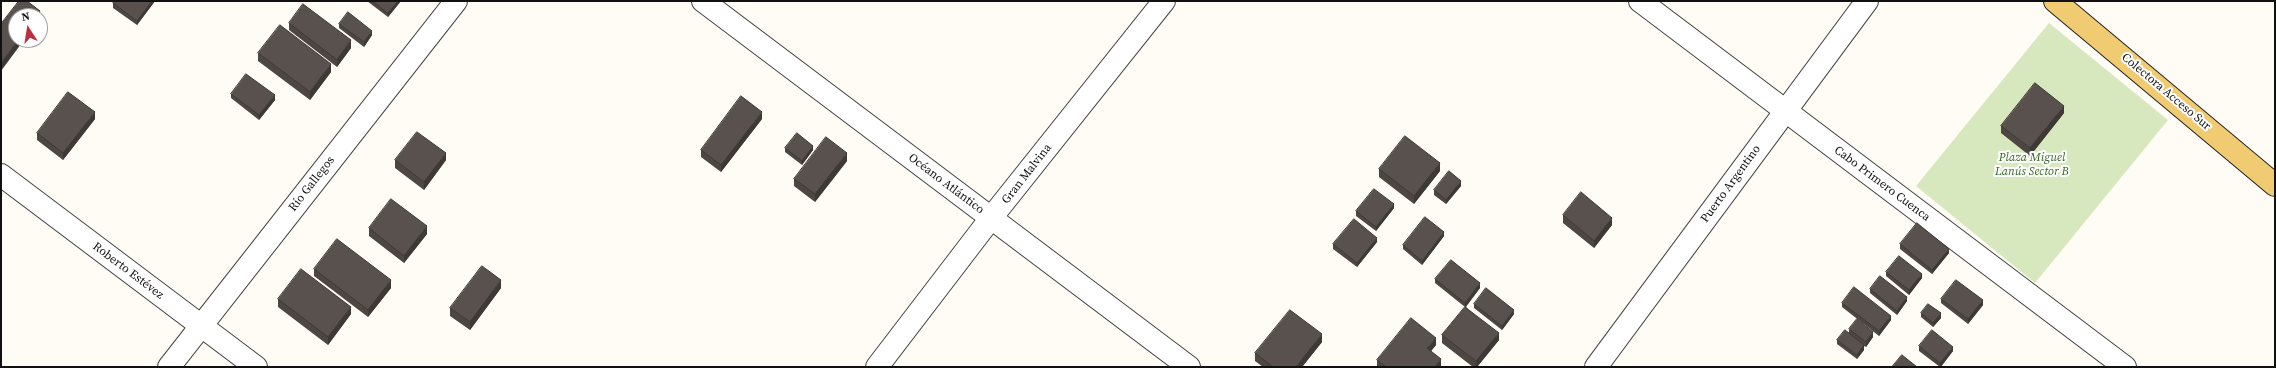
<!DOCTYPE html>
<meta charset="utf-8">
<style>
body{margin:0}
#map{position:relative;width:2276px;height:368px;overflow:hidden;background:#fefcf5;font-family:"Source Serif 4",serif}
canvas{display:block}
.frame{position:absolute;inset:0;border:2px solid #111;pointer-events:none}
.north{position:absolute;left:8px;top:8px;width:40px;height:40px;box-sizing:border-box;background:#fff;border:1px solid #a0a0a0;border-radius:50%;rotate:348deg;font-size:11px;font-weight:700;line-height:16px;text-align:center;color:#111}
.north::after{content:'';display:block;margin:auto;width:14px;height:18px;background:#bb2e3d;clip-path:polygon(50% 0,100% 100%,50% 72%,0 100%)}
</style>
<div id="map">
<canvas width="2276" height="368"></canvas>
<div class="frame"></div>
<div class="north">N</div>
</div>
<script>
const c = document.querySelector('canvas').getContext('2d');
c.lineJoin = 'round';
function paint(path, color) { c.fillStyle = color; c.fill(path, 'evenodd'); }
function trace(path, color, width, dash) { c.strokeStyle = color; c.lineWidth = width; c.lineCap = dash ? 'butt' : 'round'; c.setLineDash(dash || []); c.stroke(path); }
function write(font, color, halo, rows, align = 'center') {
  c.font = font + ' "Source Serif 4",serif'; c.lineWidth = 4; c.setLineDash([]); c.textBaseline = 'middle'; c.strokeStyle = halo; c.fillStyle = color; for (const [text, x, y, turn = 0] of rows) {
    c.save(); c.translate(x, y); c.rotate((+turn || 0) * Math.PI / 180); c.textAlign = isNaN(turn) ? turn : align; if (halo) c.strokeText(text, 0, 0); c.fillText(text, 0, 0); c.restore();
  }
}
const green = new Path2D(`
 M 2049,23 L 2168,120 L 2035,283 L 1916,186 Z`);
const minor = new Path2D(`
 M 703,1 L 1189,367
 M 1640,1 L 2125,367
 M 1,175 L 256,367
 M 169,367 L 456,1
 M 877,367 L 991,218 L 1164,1
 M 1596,367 L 1867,1`);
const major = new Path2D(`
 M 2055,1 L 2275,185`);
const wall = new Path2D(`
 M 115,1 L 155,1 L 137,25 L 113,8 L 113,3 Z
 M 367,1 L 401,1 L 388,17 Z
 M 289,23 L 351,48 L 337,67 L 289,30 Z
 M 339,24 L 372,35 L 364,47 L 339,28 Z
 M 258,53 L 331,72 L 310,100 L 258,61 Z
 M 231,94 L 275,100 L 259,120 L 231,98 Z
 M 2064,113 L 2030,156 L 2001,133 L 2001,126 Z
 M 95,119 L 63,160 L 37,140 L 37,133 Z
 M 762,119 L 721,172 L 701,157 L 701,150 Z
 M 785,148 L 813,150 L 802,165 L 785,152 Z
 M 395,160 L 446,160 L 424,190 L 395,168 Z
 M 847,161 L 815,202 L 794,186 L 794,179 Z
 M 1379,169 L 1440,171 L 1414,204 L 1379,177 Z
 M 1461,186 L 1446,204 L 1434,195 L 1434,190 Z
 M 1394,208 L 1376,231 L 1356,216 L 1356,211 Z
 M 1563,215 L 1612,225 L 1594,248 L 1563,223 Z
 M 369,228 L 427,234 L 404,263 L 369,236 Z
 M 1444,236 L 1422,265 L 1403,249 L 1403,245 Z
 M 1377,242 L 1357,267 L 1333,249 L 1333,244 Z
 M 1900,244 L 1949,253 L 1932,274 L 1900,249 Z
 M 314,269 L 391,288 L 368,317 L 314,276 Z
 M 1886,272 L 1922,278 L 1909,295 L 1886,276 Z
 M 1435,279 L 1480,288 L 1466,307 L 1499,340 L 1477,367 L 1473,367 L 1442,343 L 1442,335 L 1465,307 L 1435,283 Z
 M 501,288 L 470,330 L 450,316 L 450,308 Z
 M 1870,289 L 1907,301 L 1897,315 L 1870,293 Z
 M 278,299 L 351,314 L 328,345 L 278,307 Z
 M 1941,299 L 1983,305 L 1968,324 L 1941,303 Z
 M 1842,303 L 1891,320 L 1879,336 L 1842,307 Z
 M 1474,304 L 1514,314 L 1502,330 L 1474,308 Z
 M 1921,313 L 1941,318 L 1933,327 L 1921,317 Z
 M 1849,329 L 1873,337 L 1866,347 L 1864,346 L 1864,350 L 1857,359 L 1837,344 L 1837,340 L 1849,333 Z
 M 1322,342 L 1302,367 L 1263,367 L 1255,361 L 1255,353 Z
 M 1436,345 L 1431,351 L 1441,367 L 1377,367 L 1377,360 Z
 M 1919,346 L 1953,351 L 1941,367 L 1940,367 L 1919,351 Z`);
const shadedWall = new Path2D(`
 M 152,1 L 155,1 L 137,25 L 137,21 Z
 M 398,1 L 401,1 L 388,17 L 388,13 Z
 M 40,11 L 40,19 L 40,16 L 37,16 Z
 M 372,31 L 372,35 L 364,47 L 364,42 Z
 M 18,40 L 24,40 L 1,71 L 1,63 Z
 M 351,40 L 351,48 L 337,67 L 337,60 Z
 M 331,64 L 331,72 L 310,100 L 310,92 Z
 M 275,95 L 275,100 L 259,120 L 259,115 Z
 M 2064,106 L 2064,113 L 2030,156 L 2030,148 Z
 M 95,112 L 95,119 L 63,160 L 63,153 Z
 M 762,112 L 762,119 L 721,172 L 721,165 Z
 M 813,146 L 813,150 L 802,165 L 802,161 Z
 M 446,153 L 446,160 L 424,190 L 424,182 Z
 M 847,153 L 847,161 L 815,202 L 815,194 Z
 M 1440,163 L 1440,171 L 1414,204 L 1414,196 Z
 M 1461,181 L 1461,186 L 1446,204 L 1446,200 Z
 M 1394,204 L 1394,208 L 1376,231 L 1376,227 Z
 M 1612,218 L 1612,225 L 1594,248 L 1594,241 Z
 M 427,226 L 427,234 L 404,263 L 404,256 Z
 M 1444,232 L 1444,236 L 1422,265 L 1422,261 Z
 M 1377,238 L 1377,242 L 1357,267 L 1357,263 Z
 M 1949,249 L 1949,253 L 1932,274 L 1932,270 Z
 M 1922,274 L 1922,278 L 1909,295 L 1909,290 Z
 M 391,280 L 391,288 L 368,317 L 368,310 Z
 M 501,280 L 501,288 L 470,330 L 470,322 Z
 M 1480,283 L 1480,288 L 1465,307 L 1465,303 Z
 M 1907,297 L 1907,301 L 1897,315 L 1897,311 Z
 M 1983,300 L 1983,305 L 1968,324 L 1968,319 Z
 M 351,307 L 351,314 L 328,345 L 328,337 Z
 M 1514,310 L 1514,314 L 1502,330 L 1502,326 Z
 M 1941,313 L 1941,318 L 1933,327 L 1933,323 Z
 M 1891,316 L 1891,320 L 1879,336 L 1879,331 Z
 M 1873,332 L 1873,337 L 1866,347 L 1866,342 Z
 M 1499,333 L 1499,340 L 1477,367 L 1476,367 L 1476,361 Z
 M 1322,334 L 1322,342 L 1302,367 L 1296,367 Z
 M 1436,338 L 1436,345 L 1427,356 L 1427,348 Z
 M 1864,345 L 1864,350 L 1857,359 L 1857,355 Z
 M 1953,347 L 1953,351 L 1940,367 L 1940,363 Z
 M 1441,359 L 1441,367 L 1435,367 Z`);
const building = new Path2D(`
 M 19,1 L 27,1 L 40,11 L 37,16 L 16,16 L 16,40 L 18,40 L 1,63 L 1,24 Z
 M 115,1 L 152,1 L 137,21 L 113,3 Z
 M 373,1 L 398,1 L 388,13 Z
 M 303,4 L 351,40 L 337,60 L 289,23 Z
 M 348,12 L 372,31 L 364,42 L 339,24 Z
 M 280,25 L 331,64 L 310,92 L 258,53 Z
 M 246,74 L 275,95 L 259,115 L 231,94 Z
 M 2035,83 L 2064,106 L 2030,148 L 2001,126 Z
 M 68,92 L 95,112 L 63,153 L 37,133 Z
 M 741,96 L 762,112 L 721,165 L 701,150 Z
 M 417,132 L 446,153 L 424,182 L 395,160 Z
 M 797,133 L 813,146 L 802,161 L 785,148 Z
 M 1405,136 L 1440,163 L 1414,196 L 1379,169 Z
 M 826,137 L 847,153 L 815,194 L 794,179 Z
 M 1449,171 L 1461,181 L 1446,200 L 1434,190 Z
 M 1374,189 L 1394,204 L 1376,227 L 1356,211 Z
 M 1581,192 L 1612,218 L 1594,241 L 1563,215 Z
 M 391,199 L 427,226 L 404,256 L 369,228 Z
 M 1425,217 L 1444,232 L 1422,261 L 1403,245 Z
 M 1354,219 L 1377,238 L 1357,263 L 1333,244 Z
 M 1917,223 L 1949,249 L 1932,270 L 1900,244 Z
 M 337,239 L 391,280 L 368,310 L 314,269 Z
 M 1899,256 L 1922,274 L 1909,290 L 1886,272 Z
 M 1451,260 L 1480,283 L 1465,303 L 1435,279 Z
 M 482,266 L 501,280 L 470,322 L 450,308 Z
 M 301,269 L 351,307 L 328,337 L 278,299 Z
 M 1880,276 L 1907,297 L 1897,311 L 1870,289 Z
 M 1956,280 L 1983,300 L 1968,319 L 1941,299 Z
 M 1854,287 L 1891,316 L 1879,331 L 1842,303 Z
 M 1486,288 L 1514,310 L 1502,326 L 1474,304 Z
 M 1928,304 L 1941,313 L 1933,323 L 1921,313 Z
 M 1465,307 L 1499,333 L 1476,361 L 1442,335 Z
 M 1290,310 L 1322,334 L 1296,367 L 1273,367 L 1255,353 Z
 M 1411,318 L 1436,338 L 1427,348 L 1441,359 L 1435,367 L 1386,367 L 1377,360 Z
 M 1857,319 L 1873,332 L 1866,342 L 1849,329 Z
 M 1845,330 L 1864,345 L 1857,355 L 1837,340 Z
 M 1932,330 L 1953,347 L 1940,363 L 1919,346 Z
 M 1902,355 L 1917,367 L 1892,367 Z`);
const streetNames = [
 ["Colectora Acceso Sur",2166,92,40],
 ["Gran Malvina",1027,174,-52],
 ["Río Gallegos",312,184,-52],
 ["Océano Atlántico",946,184,37],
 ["Puerto Argentino",1731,184,-54],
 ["Cabo Primero Cuenca",1882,184,37],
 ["Roberto Estévez",128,271,37]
];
const parkNames = [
 ["Plaza Miguel",2032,158],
 ["Lanús Sector B",2032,172]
];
paint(green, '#d7e8bf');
trace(minor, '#444', 24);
trace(major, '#222', 24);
trace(minor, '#fff', 22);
trace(major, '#f1cb72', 22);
paint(wall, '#4d4642');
paint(shadedWall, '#3e3936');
paint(building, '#59514d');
trace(building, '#3e3936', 1);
write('12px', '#111', '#fff', streetNames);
write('italic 12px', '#356623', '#fff', parkNames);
</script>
